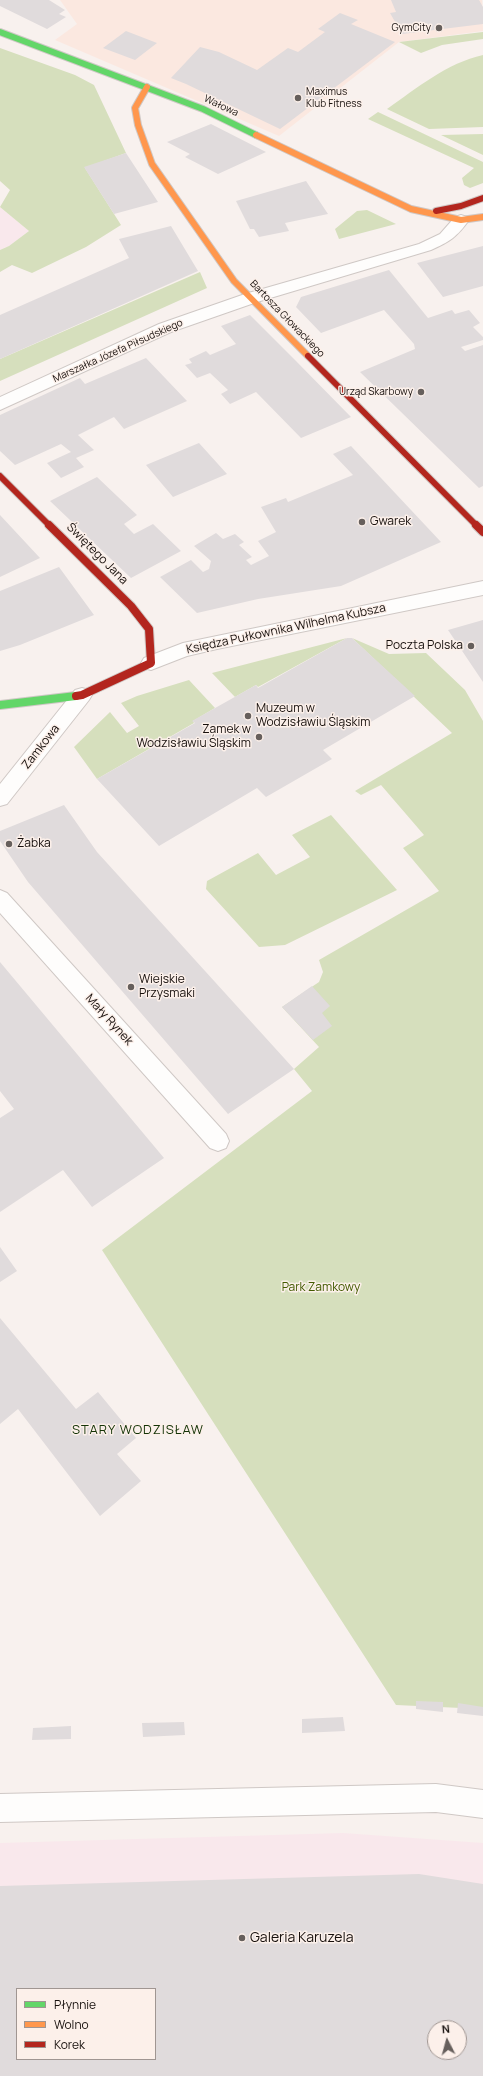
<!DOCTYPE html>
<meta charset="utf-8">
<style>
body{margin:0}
#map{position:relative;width:483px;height:2076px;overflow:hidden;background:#f8f1ee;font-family:Manrope,sans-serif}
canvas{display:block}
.legend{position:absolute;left:16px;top:1988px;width:140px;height:72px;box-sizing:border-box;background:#fcf0ea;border:1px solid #a09692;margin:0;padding:5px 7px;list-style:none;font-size:12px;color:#17100d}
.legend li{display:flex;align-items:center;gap:8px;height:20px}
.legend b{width:20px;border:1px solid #a09692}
.north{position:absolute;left:427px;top:2020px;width:40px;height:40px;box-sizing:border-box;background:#fcf0ea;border:1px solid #a09692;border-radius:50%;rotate:354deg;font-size:11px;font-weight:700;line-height:16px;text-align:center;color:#17100d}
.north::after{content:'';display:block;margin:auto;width:14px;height:18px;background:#665f5c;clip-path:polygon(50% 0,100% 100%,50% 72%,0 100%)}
</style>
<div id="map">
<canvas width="483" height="2076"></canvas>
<ul class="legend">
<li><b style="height:5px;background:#63d668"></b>Płynnie</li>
<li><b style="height:5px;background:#ff974d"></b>Wolno</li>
<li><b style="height:5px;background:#b3261e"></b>Korek</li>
</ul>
<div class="north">N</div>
</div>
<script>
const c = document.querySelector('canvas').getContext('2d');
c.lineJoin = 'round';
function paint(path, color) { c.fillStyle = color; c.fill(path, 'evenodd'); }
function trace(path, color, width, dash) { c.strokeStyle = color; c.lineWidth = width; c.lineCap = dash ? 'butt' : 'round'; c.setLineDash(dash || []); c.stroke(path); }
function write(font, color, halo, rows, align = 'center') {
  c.font = font + ' Manrope,sans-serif'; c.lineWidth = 3; c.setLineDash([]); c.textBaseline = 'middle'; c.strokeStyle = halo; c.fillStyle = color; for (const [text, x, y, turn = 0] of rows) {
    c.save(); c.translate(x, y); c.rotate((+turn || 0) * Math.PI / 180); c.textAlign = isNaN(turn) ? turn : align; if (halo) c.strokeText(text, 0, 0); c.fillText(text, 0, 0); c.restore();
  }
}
const commercial = new Path2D(`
 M 0,207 L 29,231 L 9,246 L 0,250 Z
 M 343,1833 L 483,1843 L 483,2076 L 0,2076 L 0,1843 ZM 17,1989 L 155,1989 L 155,2059 L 17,2059 ZM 435,2028 L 459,2028 L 459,2052 L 435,2052 Z`);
const built = new Path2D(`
 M 60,0 L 482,0 L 483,31 L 399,42 L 279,136 L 55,40 L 77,24 Z`);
const green = new Path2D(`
 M 483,32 L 483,39 L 442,45 L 421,53 L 399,42 Z
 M 0,48 L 75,75 L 94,85 L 126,153 L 85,168 L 121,225 L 86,247 L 32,273 L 12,265 L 0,272 L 0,250 L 9,246 L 29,231 L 0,207 L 10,190 L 0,181 Z
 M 483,55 L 483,127 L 429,129 L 387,109 C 417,88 447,63 483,55 Z
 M 378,112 L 483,162 L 483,183 L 470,188 L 464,185 L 462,178 L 474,168 L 368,119 Z
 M 483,134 L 483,155 L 441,135 Z
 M 367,210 L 396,224 L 339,239 L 335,229 L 357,211 Z
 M 200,272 L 207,288 L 0,381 L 0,359 Z
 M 347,638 L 258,687 L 256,685 L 235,697 L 212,673 Z
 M 352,638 L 389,654 L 426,653 L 465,690 L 483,721 L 483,1709 L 396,1705 L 102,1250 L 312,1091 L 294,1069 L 319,1047 L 282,1007 L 319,982 L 323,972 L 319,960 L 439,891 L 403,848 L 424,835 L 381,785 L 361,795 L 355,791 L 452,733 Z
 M 189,680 L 215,708 L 193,721 L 194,723 L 97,779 L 74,747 L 110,712 L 127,733 L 139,726 L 121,703 L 137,696 Z
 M 331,815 L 397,890 L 285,945 L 259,947 L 206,889 L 207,881 L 258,853 L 276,875 L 310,857 L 292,835 Z`);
const building = new Path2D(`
 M 0,0 L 49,0 L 65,10 L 59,14 L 66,17 L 47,29 L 0,6 Z
 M 391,0 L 479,0 L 483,7 L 483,24 L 402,34 L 390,13 L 396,12 Z
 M 340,13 L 358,20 L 351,24 L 395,42 L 280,129 L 186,84 L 171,78 L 200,47 L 219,52 L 257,70 L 288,48 L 298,52 L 325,32 L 318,29 Z
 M 126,31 L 157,43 L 135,60 L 103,48 Z
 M 211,124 L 266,152 L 218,174 L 185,157 L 190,154 L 167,142 Z
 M 126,153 L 158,202 L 114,214 L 84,167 Z
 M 306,181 L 328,214 L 285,223 L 289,231 L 259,237 L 254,229 L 250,229 L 236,201 Z
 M 171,226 L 198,271 L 0,359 L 0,315 L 129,258 L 119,239 Z
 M 483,246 L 483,286 L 443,297 L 417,263 Z
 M 389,270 L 428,318 L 452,310 L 455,314 L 469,310 L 480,323 L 473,327 L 483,337 L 483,340 L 461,347 L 465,351 L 483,345 L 483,486 L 479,488 L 360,372 L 415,349 L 414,344 L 384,310 L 321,333 L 296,307 L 301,297 Z
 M 250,315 L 296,361 L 351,417 L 301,438 L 256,392 L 230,404 L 221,394 L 228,390 L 210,373 L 197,378 L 185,365 L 192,363 L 189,359 L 206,351 L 210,355 L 236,344 L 221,326 Z
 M 146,358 L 187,401 L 124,429 L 114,417 L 78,435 L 94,450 L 76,458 L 84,467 L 61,478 L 47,463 L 71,452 L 61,444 L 15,465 L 0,451 L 0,415 L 80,378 L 85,384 Z
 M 199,443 L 227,474 L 173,497 L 146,465 Z
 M 351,446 L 441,542 L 341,586 L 258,599 L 197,613 L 160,577 L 191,560 L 203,572 L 209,569 L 211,561 L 194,546 L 216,533 L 223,539 L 235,534 L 244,542 L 239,545 L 252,557 L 246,560 L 251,565 L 269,556 L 258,541 L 276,532 L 261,507 L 286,498 L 288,502 L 353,475 L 333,454 Z
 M 97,477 L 137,515 L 124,524 L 134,534 L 153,524 L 181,551 L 131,578 L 50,501 Z
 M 0,515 L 40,558 L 0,577 Z
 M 59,567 L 94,615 L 20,645 L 0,651 L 0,591 Z
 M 483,620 L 483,682 L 448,630 Z
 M 347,638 L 352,638 L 415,696 L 323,750 L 332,759 L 266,797 L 257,788 L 159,846 L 97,779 L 195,723 L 192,721 L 256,685 L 258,688 Z
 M 64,805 L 97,852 L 294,1069 L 228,1114 L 28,882 L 0,841 L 0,831 Z
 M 0,962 L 164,1158 L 92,1207 L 63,1170 L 0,1212 L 0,1118 L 14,1109 L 0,1091 Z
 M 312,986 L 330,1006 L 322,1013 L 332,1026 L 313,1040 L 282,1007 Z
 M 0,1247 L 17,1271 L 0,1282 Z
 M 0,1318 L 76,1409 L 98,1392 L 136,1438 L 117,1454 L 141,1481 L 100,1516 L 18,1409 L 0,1424 Z
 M 416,1701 L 443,1702 L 443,1712 L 416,1709 Z
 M 458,1703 L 483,1707 L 483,1716 L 457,1713 Z
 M 343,1717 L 345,1731 L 302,1733 L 302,1719 Z
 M 184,1722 L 185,1735 L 143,1737 L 142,1723 Z
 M 71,1726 L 71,1739 L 32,1740 L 33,1728 Z
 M 419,1874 L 483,1884 L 483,2076 L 0,2076 L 0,1886 ZM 17,1989 L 155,1989 L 155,2059 L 17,2059 ZM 435,2028 L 459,2028 L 459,2052 L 435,2052 Z`);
const lane = new Path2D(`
 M 436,1784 L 483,1790 L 483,1818 L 436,1812 L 0,1822 L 0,1794 Z`);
const street = new Path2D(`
 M 461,215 L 467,217 L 469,220 C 457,237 449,242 431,250 L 257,302 L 171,332 L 0,410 L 0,397 L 159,324 L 245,294 L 419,244 L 440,234 L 455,217 Z
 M 483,581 L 483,595 L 217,649 L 187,656 L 151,670 L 144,668 L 141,663 L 144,658 L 183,643 Z
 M 82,688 L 89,690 L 92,695 L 89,700 L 7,804 L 0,806 L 0,784 L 75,690 Z
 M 0,890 L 7,893 L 226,1134 L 229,1141 L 226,1148 L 218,1151 L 210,1148 L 0,913 Z`);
const fastFar1 = new Path2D(`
 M 0,32 L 203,109 L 256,135`);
const fast = new Path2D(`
 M 0,705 L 76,696`);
const slow = new Path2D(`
 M 147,87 L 135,108 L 138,125 L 152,164 L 234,281 L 308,356
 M 256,135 L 411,209 L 461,220 L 483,217`);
const jamFar1 = new Path2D(`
 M 436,211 L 461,206 L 483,198
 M 308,356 L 477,526
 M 0,476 L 50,526`);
const jam = new Path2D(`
 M 49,525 L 131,606 L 149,629 L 151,663 L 82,695 L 76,696
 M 476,525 L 483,532`);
const markers = [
 [439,28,4,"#665f5c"],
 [298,98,4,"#665f5c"],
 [421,392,4,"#665f5c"],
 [362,522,4,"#665f5c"],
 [471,646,4,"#665f5c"],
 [248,716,4,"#665f5c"],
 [259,737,4,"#665f5c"],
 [9,844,4,"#665f5c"],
 [131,987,4,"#665f5c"],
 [242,1938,4,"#665f5c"]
];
const farPoinames = [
 ["GymCity",431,28],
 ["Maximus",306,92,"left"],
 ["Klub Fitness",306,104,"left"],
 ["Urząd Skarbowy",413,392]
];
const farStreetnames = [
 ["Wałowa",221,106,25],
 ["Bartosza Głowackiego",287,319,46],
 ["Marszałka Józefa Piłsudskiego",118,351,-24]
];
const poiNames = [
 ["Gwarek",370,522],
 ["Poczta Polska",463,646,"right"],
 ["Muzeum w",256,709],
 ["Wodzisławiu Śląskim",256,723],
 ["Zamek w",251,730,"right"],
 ["Wodzisławiu Śląskim",251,744,"right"],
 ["Żabka",17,844],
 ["Wiejskie",139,980],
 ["Przysmaki",139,994]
];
const streetNames = [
 ["Świętego Jana",97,554,45],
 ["Księdza Pułkownika Wilhelma Kubsza",286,629,-12],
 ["Zamkowa",41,747,-52],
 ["Mały Rynek",109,1020,48]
];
const parkNames = [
 ["Park Zamkowy",321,1288]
];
const neighbourhoodNames = [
 ["STARY WODZISŁAW",138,1430]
];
const nearPoinames = [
 ["Galeria Karuzela",250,1938]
];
paint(commercial, '#f9e8ec');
paint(built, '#fbe8e0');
paint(green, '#d6dfbd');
paint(building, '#e0dbdc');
trace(lane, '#cfc8c5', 2);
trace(street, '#cfc8c5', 2);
trace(fastFar1, '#cfc8c5', 8);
trace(fast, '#cfc8c5', 10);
trace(slow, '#cfc8c5', 8);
trace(jamFar1, '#cfc8c5', 8);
trace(jam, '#cfc8c5', 10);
paint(lane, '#fefdfc');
paint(street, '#fefdfc');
trace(fastFar1, '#63d668', 6);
trace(fast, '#63d668', 8);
trace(slow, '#ff974d', 6);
trace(jamFar1, '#b3261e', 6);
trace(jam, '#b3261e', 8);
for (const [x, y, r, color] of markers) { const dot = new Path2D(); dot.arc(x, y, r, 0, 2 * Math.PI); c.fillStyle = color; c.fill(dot); trace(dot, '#fcf0ea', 1.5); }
write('10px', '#17100d', '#fcf0ea', farPoinames, 'right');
write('10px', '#17100d', '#fcf0ea', farStreetnames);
write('12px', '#17100d', '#fcf0ea', poiNames, 'left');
write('12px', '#17100d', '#fcf0ea', streetNames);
write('12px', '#435b00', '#fcf0ea', parkNames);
c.letterSpacing = '1px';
write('13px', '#143407', '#fcf0ea', neighbourhoodNames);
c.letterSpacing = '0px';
write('14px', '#17100d', '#fcf0ea', nearPoinames, 'left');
</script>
